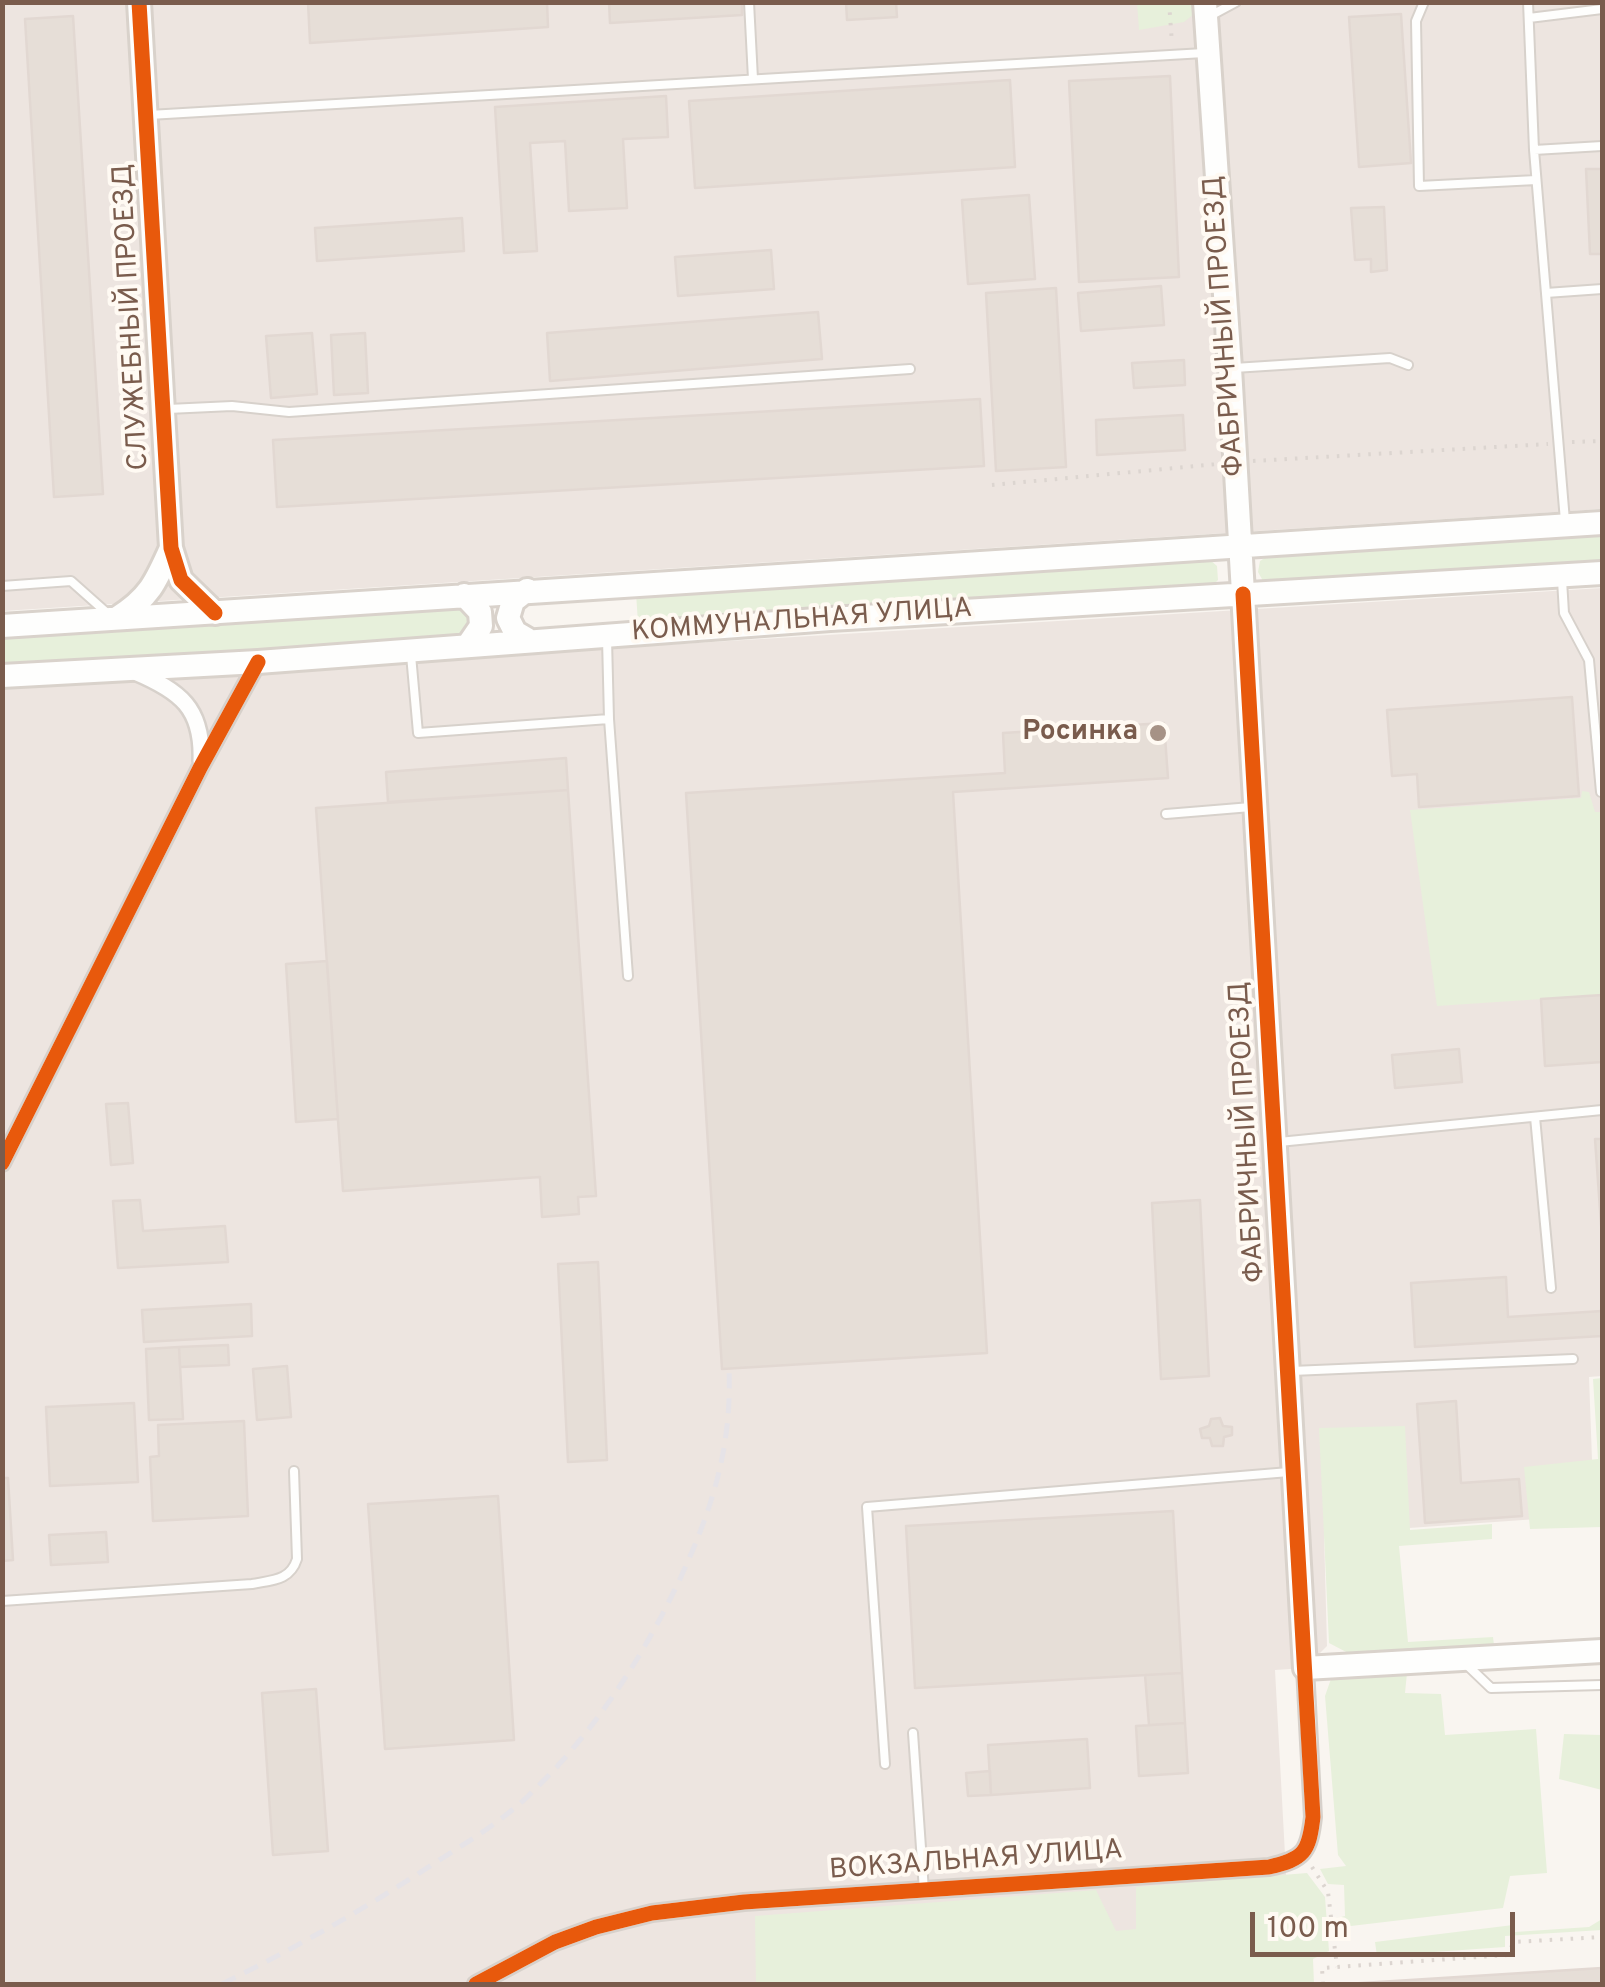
<!DOCTYPE html>
<meta charset="utf-8">
<style>
body{margin:0}
#map{position:relative;width:1605px;height:1987px;overflow:hidden;background:#f9f5f0;font-family:Overpass,sans-serif}
canvas{display:block}
.frame{position:absolute;inset:0;border:5px solid #7a5c4d;pointer-events:none}
.scale{position:absolute;left:1250px;top:1912px;width:265px;height:45px;box-sizing:border-box;border:5px solid #7a5c4d;border-top:0;padding-left:12px;font-size:30px;line-height:35px;white-space:nowrap;color:#7a5c4d;-webkit-text-stroke:8px #fffaf3;paint-order:stroke}
</style>
<div id="map">
<canvas width="1605" height="1987"></canvas>
<div class="frame"></div>
<div class="scale">100 m</div>
</div>
<script>
const c = document.querySelector('canvas').getContext('2d');
c.lineJoin = 'round';
function paint(path, color) { c.fillStyle = color; c.fill(path, 'evenodd'); }
function trace(path, color, width, dash) { c.strokeStyle = color; c.lineWidth = width; c.lineCap = dash ? 'butt' : 'round'; c.setLineDash(dash || []); c.stroke(path); }
function write(font, color, halo, rows, align = 'center') {
  c.font = font + ' Overpass,sans-serif'; c.lineWidth = 8; c.setLineDash([]); c.textBaseline = 'middle'; c.strokeStyle = halo; c.fillStyle = color; for (const [text, x, y, turn = 0] of rows) {
    c.save(); c.translate(x, y); c.rotate((+turn || 0) * Math.PI / 180); c.textAlign = isNaN(turn) ? turn : align; if (halo) c.strokeText(text, 0, 0); c.fillText(text, 0, 0); c.restore();
  }
}
const industrial = new Path2D(`
 M 3,3 L 1602,3 L 1602,509 L 3,611 Z
 M 1602,588 L 1602,1376 L 1589,1377 L 1594,1515 L 1324,1534 L 1327,1646 L 1305,1668 L 1275,1670 L 1292,1984 L 3,1984 L 3,685 Z`);
const green = new Path2D(`
 M 1137,3 L 1193,3 L 1194,14 L 1184,22 L 1139,30 Z
 M 1602,533 L 1602,564 L 1270,584 L 1263,581 L 1258,572 L 1260,561 L 1269,555 Z
 M 1209,559 L 1217,566 L 1218,580 L 1211,587 L 638,623 L 636,593 Z
 M 464,605 L 472,623 L 460,636 L 3,666 L 3,635 Z
 M 1582,791 L 1589,792 L 1595,812 L 1602,812 L 1602,995 L 1437,1006 L 1410,810 L 1581,798 Z
 M 1602,1378 L 1602,1527 L 1530,1529 L 1524,1467 L 1598,1459 L 1593,1379 Z
 M 1405,1426 L 1410,1530 L 1492,1524 L 1492,1539 L 1399,1546 L 1408,1642 L 1493,1637 L 1494,1645 L 1350,1654 L 1329,1643 L 1319,1428 Z
 M 1407,1673 L 1405,1693 L 1441,1694 L 1445,1735 L 1536,1729 L 1547,1873 L 1510,1876 L 1503,1908 L 1334,1928 L 1333,1919 L 1345,1916 L 1344,1885 L 1328,1884 L 1320,1869 L 1346,1866 L 1338,1855 L 1325,1696 L 1332,1676 Z
 M 1564,1734 L 1602,1735 L 1602,1790 L 1559,1779 Z
 M 1307,1873 L 1325,1897 L 1329,1951 L 1313,1959 L 1314,1984 L 1209,1984 L 1208,1982 L 1203,1984 L 756,1984 L 755,1916 L 1096,1890 L 1116,1931 L 1136,1929 L 1136,1887 Z
 M 1602,1919 L 1602,1930 L 1505,1936 L 1505,1947 L 1377,1956 L 1375,1942 L 1513,1925 L 1515,1932 L 1589,1927 Z`);
const building = new Path2D(`
 M 308,2 L 547,2 L 548,27 L 310,43 Z
 M 609,2 L 742,2 L 742,15 L 610,23 Z
 M 846,2 L 896,2 L 897,17 L 847,20 Z
 M 1401,14 L 1411,163 L 1359,167 L 1349,17 Z
 M 73,16 L 103,494 L 54,497 L 25,19 Z
 M 1170,76 L 1179,277 L 1079,282 L 1069,81 Z
 M 1010,80 L 1015,167 L 695,188 L 689,101 Z
 M 666,96 L 668,137 L 623,139 L 627,208 L 569,211 L 565,141 L 530,143 L 537,251 L 504,253 L 495,107 Z
 M 1586,169 L 1602,169 L 1602,254 L 1590,254 Z
 M 1029,195 L 1035,279 L 968,284 L 962,200 Z
 M 1384,207 L 1387,270 L 1371,272 L 1371,259 L 1355,260 L 1351,208 Z
 M 462,218 L 464,251 L 317,261 L 315,228 Z
 M 771,250 L 774,289 L 678,296 L 675,257 Z
 M 1161,286 L 1164,325 L 1081,331 L 1078,293 Z
 M 1056,288 L 1066,467 L 996,471 L 986,293 Z
 M 818,312 L 822,359 L 550,381 L 547,333 Z
 M 312,333 L 317,394 L 271,398 L 266,336 Z
 M 365,333 L 368,393 L 334,395 L 331,335 Z
 M 1184,360 L 1185,385 L 1134,388 L 1132,363 Z
 M 980,399 L 984,466 L 277,507 L 273,440 Z
 M 1183,415 L 1185,450 L 1097,455 L 1096,420 Z
 M 1572,697 L 1579,796 L 1419,807 L 1417,774 L 1392,776 L 1387,710 Z
 M 1164,723 L 1168,778 L 953,792 L 987,1353 L 722,1369 L 686,793 L 1005,773 L 1003,733 Z
 M 566,758 L 568,790 L 388,802 L 386,772 Z
 M 568,790 L 596,1196 L 578,1197 L 579,1214 L 542,1217 L 540,1177 L 343,1191 L 316,808 Z
 M 327,961 L 338,1119 L 296,1122 L 286,964 Z
 M 1602,995 L 1602,1062 L 1545,1066 L 1541,999 Z
 M 1459,1049 L 1462,1082 L 1395,1088 L 1392,1055 Z
 M 128,1103 L 133,1163 L 111,1165 L 106,1104 Z
 M 1595,1139 L 1602,1139 L 1602,1238 Z
 M 140,1200 L 143,1231 L 225,1226 L 228,1262 L 118,1268 L 113,1201 Z
 M 1200,1200 L 1209,1376 L 1161,1379 L 1152,1203 Z
 M 598,1262 L 607,1460 L 568,1462 L 558,1264 Z
 M 1506,1277 L 1508,1317 L 1602,1311 L 1602,1336 L 1415,1347 L 1411,1283 Z
 M 251,1304 L 252,1336 L 144,1342 L 142,1310 Z
 M 228,1345 L 229,1365 L 180,1367 L 179,1347 Z
 M 179,1347 L 183,1419 L 149,1420 L 146,1349 Z
 M 287,1366 L 291,1417 L 257,1420 L 253,1369 Z
 M 1456,1401 L 1461,1483 L 1519,1479 L 1522,1516 L 1425,1523 L 1417,1404 Z
 M 134,1403 L 138,1482 L 50,1486 L 46,1407 Z
 M 1220,1418 L 1223,1426 L 1232,1427 L 1232,1435 L 1224,1437 L 1223,1446 L 1212,1446 L 1210,1438 L 1202,1438 L 1200,1429 L 1209,1426 L 1211,1419 Z
 M 244,1421 L 248,1516 L 153,1521 L 150,1457 L 159,1456 L 158,1425 Z
 M 2,1478 L 8,1478 L 13,1560 L 2,1561 Z
 M 498,1496 L 514,1740 L 385,1749 L 368,1504 Z
 M 1173,1511 L 1182,1673 L 915,1688 L 906,1526 Z
 M 106,1532 L 108,1562 L 51,1565 L 49,1535 Z
 M 1182,1673 L 1185,1723 L 1149,1725 L 1145,1675 Z
 M 316,1689 L 328,1851 L 273,1855 L 262,1693 Z
 M 1185,1723 L 1188,1773 L 1139,1776 L 1136,1726 Z
 M 1087,1739 L 1090,1788 L 991,1795 L 988,1745 Z
 M 990,1771 L 991,1795 L 968,1796 L 966,1773 Z
 M 1602,1968 L 1602,1984 L 1346,1984 Z`);
const path = new Path2D(`
 M 1169,2 L 1172,43
 M 1572,442 L 1602,441
 M 1253,461 L 1548,444
 M 992,485 L 1218,464
 M 1312,1867 L 1328,1892 L 1337,1967
 M 1323,1984 L 1322,1968 L 1507,1955 L 1514,1942 L 1602,1937`);
const lane = new Path2D(`
 M 749,2 L 753,79
 M 1424,2 L 1416,21 L 1419,186 L 1536,180
 M 1528,2 L 1534,150 L 1565,521
 M 1210,16 L 1236,2
 M 1529,18 L 1602,9
 M 149,115 L 1204,53
 M 1534,150 L 1602,146
 M 1546,293 L 1602,289
 M 1234,368 L 1390,358 L 1408,365
 M 168,409 L 232,406 L 289,412 L 910,369
 M 1562,580 L 1564,613 L 1589,660 L 1601,792
 M 2,586 L 71,581 L 107,613
 M 607,639 L 609,719 L 628,976
 M 411,655 L 418,733 L 609,719
 M 1166,814 L 1251,807
 M 1535,1117 L 1551,1288
 M 1279,1142 L 1602,1110
 M 1292,1371 L 1573,1359
 M 2,1601 L 252,1584 C 272,1580 290,1581 297,1559 L 294,1471
 M 1467,1665 L 1491,1688 L 1602,1685
 M 913,1733 L 924,1891
 M 885,1764 L 867,1507 L 1289,1472`);
const street = new Path2D(`
 M 135,672 C 180,691 203,708 201,761
 M 2,1163 L 200,768 L 258,662
 M 476,1984 L 555,1942 L 596,1927 L 652,1913 L 744,1902 L 1269,1867 C 1304,1859 1309,1852 1313,1817 L 1305,1668`);
const secondary = new Path2D(`
 M 139,2 L 171,548 L 181,580 L 215,613
 M 1205,2 L 1230,368 L 1305,1668 L 1602,1651
 M 464,595 L 480,612 L 481,626 L 468,645
 M 117,618 C 149,598 156,582 171,548
 M 2,626 L 1602,523
 M 527,639 L 515,632 L 508,618 L 513,601 L 527,590
 M 2,676 L 258,662 L 830,619 L 1602,573`);
const rail = new Path2D(`
 M 222,1984 C 295,1948 365,1909 433,1864 C 466,1843 498,1824 526,1798 C 591,1737 641,1661 679,1581 C 712,1510 732,1448 729,1369`);
const cycleway = new Path2D(`
 M 139,2 L 171,548 L 181,580 L 215,613
 M 2,1163 L 200,768 L 258,662
 M 476,1984 L 555,1942 L 596,1927 L 652,1913 L 744,1902 L 1269,1867 C 1304,1859 1309,1852 1313,1817 L 1243,594`);
const markers = [
 [1158,733,10,"#a69286"]
];
const streetNames = [
 ["СЛУЖЕБНЫЙ ПРОЕЗД",133,317,-93],
 ["ФАБРИЧНЫЙ ПРОЕЗД",1226,326,-94],
 ["КОММУНАЛЬНАЯ УЛИЦА",802,622,-4],
 ["ФАБРИЧНЫЙ ПРОЕЗД",1249,1132,-93],
 ["ВОКЗАЛЬНАЯ УЛИЦА",976,1862,-4]
];
const poiNames = [
 ["Росинка",1138,733]
];
paint(industrial, '#ede5e0');
paint(green, '#e7f0db');
paint(building, '#e6ded7');
trace(building, '#e2d8d2', 2.5);
trace(lane, '#d7d1cb', 12);
trace(street, '#d7d1cb', 20);
trace(secondary, '#d9d2cb', 28);
trace(path, '#dcd5d0', 4, [2.5, 8]);
trace(lane, '#fefefd', 8);
trace(street, '#fefefd', 15);
trace(secondary, '#fefefd', 22);
trace(rail, '#e6e3e7', 5, [15, 10]);
trace(cycleway, '#e8590c', 15);
for (const [x, y, r, color] of markers) { const dot = new Path2D(); dot.arc(x, y, r, 0, 2 * Math.PI); c.fillStyle = color; c.fill(dot); trace(dot, '#fffaf3', 4); }
write('28px', '#7a5c4d', '#fffaf3', streetNames);
write('bold 28px', '#7a5c4d', '#fffaf3', poiNames, 'right');
</script>
